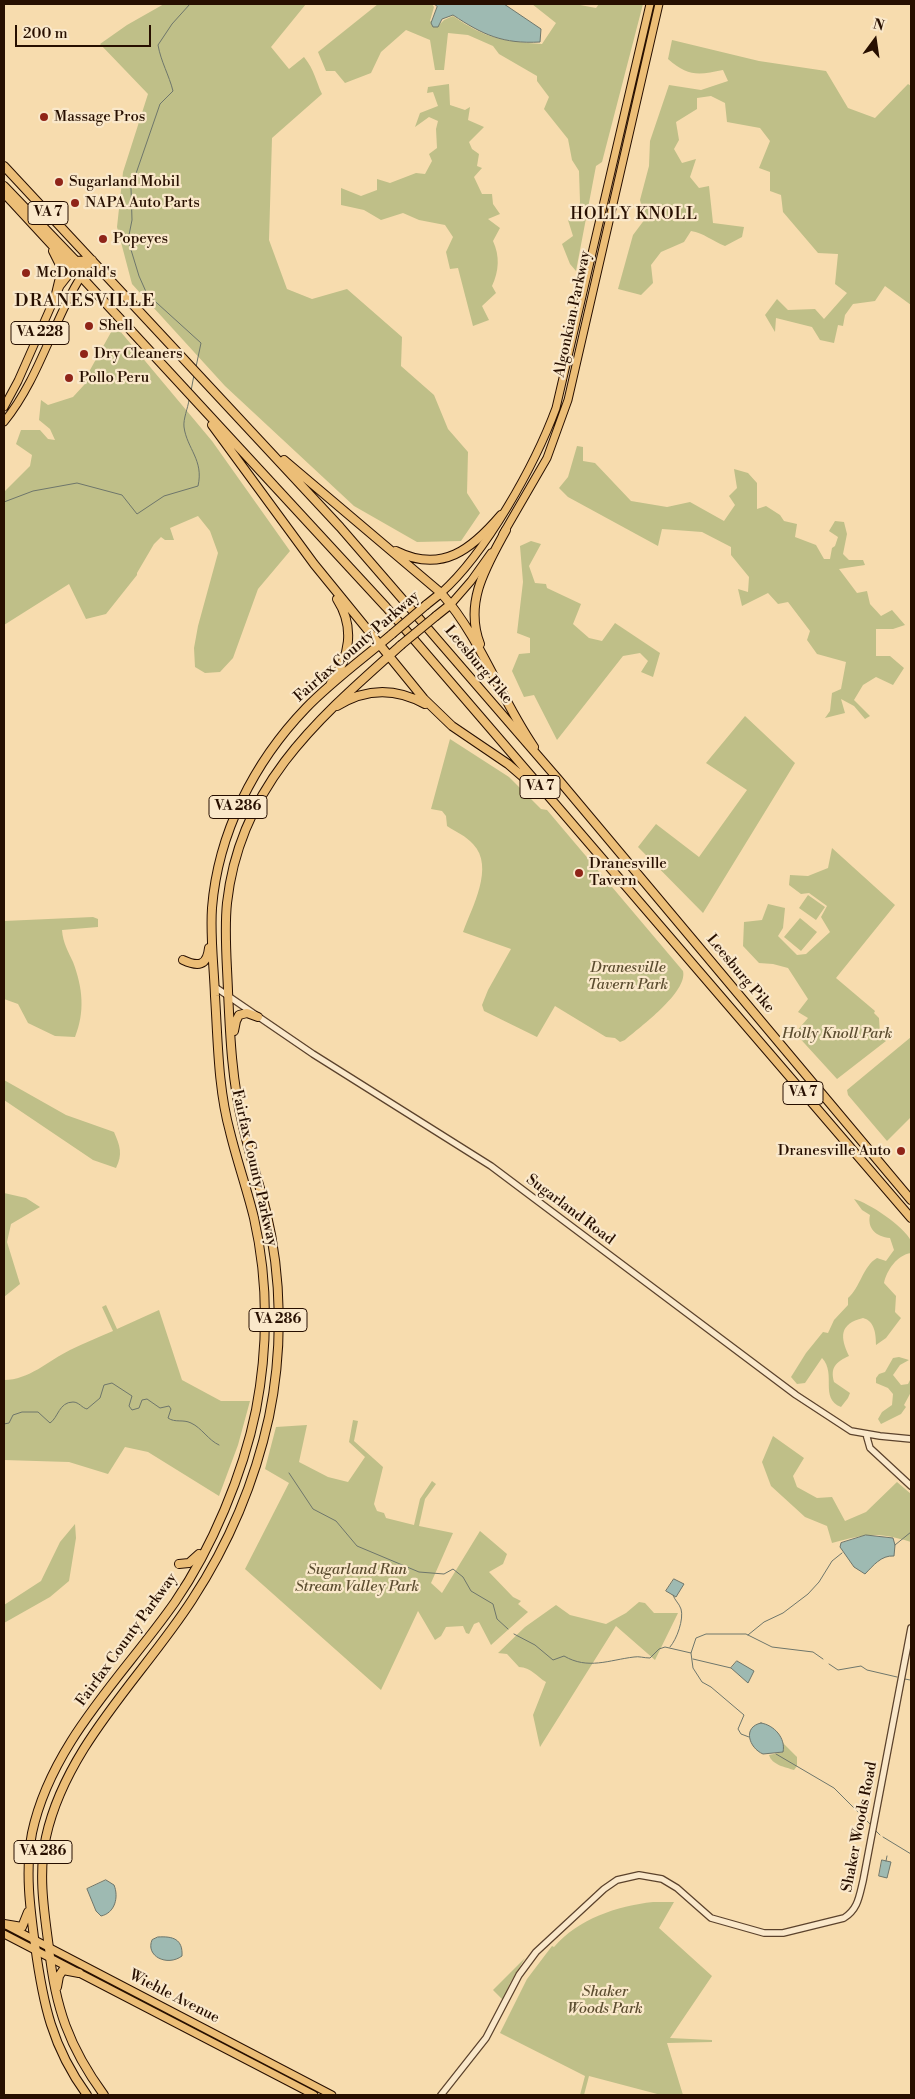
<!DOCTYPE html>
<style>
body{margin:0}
#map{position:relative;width:915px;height:2099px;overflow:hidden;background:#f7dcae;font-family:"Libre Bodoni",serif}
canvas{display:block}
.frame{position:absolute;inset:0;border:5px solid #270f00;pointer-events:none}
.north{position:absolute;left:850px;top:15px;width:50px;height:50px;-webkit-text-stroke:4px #fae8ca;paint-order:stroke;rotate:14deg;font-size:14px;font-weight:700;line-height:20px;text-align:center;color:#270f00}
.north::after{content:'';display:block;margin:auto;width:18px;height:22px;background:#270f00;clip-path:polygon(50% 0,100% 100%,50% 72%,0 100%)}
.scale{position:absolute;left:15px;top:25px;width:136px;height:22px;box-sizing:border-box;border:2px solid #270f00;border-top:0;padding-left:6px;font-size:15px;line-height:18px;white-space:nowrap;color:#270f00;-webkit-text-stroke:4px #fae8ca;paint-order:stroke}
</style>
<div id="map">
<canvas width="915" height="2099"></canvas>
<div class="frame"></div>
<div class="north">N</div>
<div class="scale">200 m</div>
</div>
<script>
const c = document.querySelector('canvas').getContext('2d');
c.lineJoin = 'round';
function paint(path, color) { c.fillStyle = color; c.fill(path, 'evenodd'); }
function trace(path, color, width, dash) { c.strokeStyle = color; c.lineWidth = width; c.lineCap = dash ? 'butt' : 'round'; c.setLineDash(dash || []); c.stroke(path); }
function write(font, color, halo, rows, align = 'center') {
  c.font = font + ' "Libre Bodoni",serif'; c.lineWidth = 4.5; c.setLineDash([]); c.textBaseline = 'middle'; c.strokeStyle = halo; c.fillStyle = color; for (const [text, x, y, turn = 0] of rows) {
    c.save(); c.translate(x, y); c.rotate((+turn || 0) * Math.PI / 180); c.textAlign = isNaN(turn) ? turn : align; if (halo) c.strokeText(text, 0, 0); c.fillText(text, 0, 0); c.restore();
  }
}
const green = new Path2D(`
 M 164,4 L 306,4 L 271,47 L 289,69 L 304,57 C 315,71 315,79 322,94 L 272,138 L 269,240 L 287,289 L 312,299 L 347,289 L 402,337 L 401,366 L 434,395 L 448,429 L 468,452 L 467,493 L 480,513 L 461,541 L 417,542 L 354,506 L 225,386 L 132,284 L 117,227 L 123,172 L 148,94 L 100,44 L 127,25 Z
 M 378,4 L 432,4 L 434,7 L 430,21 L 439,25 L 444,20 L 453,16 C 486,39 503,41 542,44 L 556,23 L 532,4 L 575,4 L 596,8 L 599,4 L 643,4 L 602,162 L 596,166 L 576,271 L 570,264 L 562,244 L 573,236 L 568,220 L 576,218 L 580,202 L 579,171 L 572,160 L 568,139 L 544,109 L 549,97 L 537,81 L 537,76 L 499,54 L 493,46 L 468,35 L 448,33 L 444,70 L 435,70 L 430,40 L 406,30 L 381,52 L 371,73 L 345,83 L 335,71 L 326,71 L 318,52 Z
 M 672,40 L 759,61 L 826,71 L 848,108 L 875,118 L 908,84 L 911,86 L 911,305 L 885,286 L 875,301 L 853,304 L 845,315 L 843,326 L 838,325 L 834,343 L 820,340 L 812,327 L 776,318 L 775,332 L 765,315 L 777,299 L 788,310 L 815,309 L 824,319 L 847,293 L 835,284 L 838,254 L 818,253 L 783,212 L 781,195 L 770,191 L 770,172 L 759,168 L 770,141 L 760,128 L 727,122 L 725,103 L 711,96 L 697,98 L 697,109 L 676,122 L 679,140 L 674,149 L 682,163 L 696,159 L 690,177 L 699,188 L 709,186 L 713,223 L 744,227 L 742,237 L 725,246 C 712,241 704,233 691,231 L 684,242 L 661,252 L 651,265 L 653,283 L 641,295 L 618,289 L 633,235 L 645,219 L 640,200 L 649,166 L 650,141 L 669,85 L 701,90 L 728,81 L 723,70 C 699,75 688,77 668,59 Z
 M 449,84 L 450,105 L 465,110 L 470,107 L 468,120 L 484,127 L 469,142 L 472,149 L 479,154 L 477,166 L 482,168 L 474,177 L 482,194 L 492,194 L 493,204 L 500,214 L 488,219 L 500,228 L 493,241 C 500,256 499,271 492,286 L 496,293 L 482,306 L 489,320 L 473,326 L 458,268 L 450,269 L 446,252 L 453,237 L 445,225 L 419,220 L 403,213 L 381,220 L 364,210 L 341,205 L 341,188 L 361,196 L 377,190 L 377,179 L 390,183 L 416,173 L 425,174 L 432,161 L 429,154 L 437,148 L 436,129 L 438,121 L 429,117 L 415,127 L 420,113 L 438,106 L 433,92 L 427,93 L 428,87 Z
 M 115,325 L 212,441 L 290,551 L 258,589 L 233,658 L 220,672 L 205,673 L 195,667 L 194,648 L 198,626 L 218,553 L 210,531 L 198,516 L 170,528 L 174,540 L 165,540 L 161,537 L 154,544 L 137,573 L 137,575 L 106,614 L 86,619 L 69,584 L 4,625 L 4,492 L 30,466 L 32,455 L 16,444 L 21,430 L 40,430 L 48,439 L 55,440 L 50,429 L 39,420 L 41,400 L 48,405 L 73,397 L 84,385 L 90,370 Z
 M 577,446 L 583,447 L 583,461 L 595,463 L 631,501 L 667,507 L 690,502 L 724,521 L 735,505 L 729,496 L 737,488 L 734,469 L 748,473 L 757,483 L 757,509 L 766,506 L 780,515 L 784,521 L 797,524 L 795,537 L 816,545 L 824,559 L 830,559 L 832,548 L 835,546 L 838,537 L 829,531 L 835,521 L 844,522 L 847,534 L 843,554 L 849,560 L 863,560 L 865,565 L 839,569 L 857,593 L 867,591 L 870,604 L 881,616 L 892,610 L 905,625 L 893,629 L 876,629 L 876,656 L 890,656 L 904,668 L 893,685 L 876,677 L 863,685 L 854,700 L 870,716 L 865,719 L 854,706 L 841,699 L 845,713 L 825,718 L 830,711 L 832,693 L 841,689 L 846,662 L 817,654 L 807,640 L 810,631 L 788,602 L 778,604 L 768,593 L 742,606 L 738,589 L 748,592 L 749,577 L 731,555 L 731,547 L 702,532 L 662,529 L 658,546 L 568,497 L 559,488 L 568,477 Z
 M 531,541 L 541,544 L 529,566 L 535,583 L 546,584 L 547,588 L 581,604 L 573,624 L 589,638 L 602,641 L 615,623 L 660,653 L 653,677 L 641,672 L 648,661 L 640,653 L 623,656 L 557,740 L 534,695 L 524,697 L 512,671 L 519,654 L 530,653 L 530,638 L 517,633 L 523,582 L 520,546 Z
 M 745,716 L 795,763 L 703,913 L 638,847 L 656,824 L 699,857 L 747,790 L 706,763 Z
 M 450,739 L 509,777 L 541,809 L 547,810 L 683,971 C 688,992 640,1027 625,1040 L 620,1042 L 615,1038 L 606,1037 L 555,1006 L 537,1037 L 484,1011 L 482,1005 L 488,990 L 511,949 L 463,932 C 472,907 495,867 473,844 C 466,836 456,832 447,826 L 446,816 L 442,811 L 431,809 Z
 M 832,848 L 895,905 L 836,978 L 875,1011 L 874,1013 L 879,1018 L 880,1035 L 886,1041 L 837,1079 L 795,1033 L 808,1018 L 798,1012 L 808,999 L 788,968 L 773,964 L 759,963 L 743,946 L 744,922 L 762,920 L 768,904 L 785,908 L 783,928 L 778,936 L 797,955 L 806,954 L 830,932 L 821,917 L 827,906 L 809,893 L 801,894 L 789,885 L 790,875 L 808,876 L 828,868 Z
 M 808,895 L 825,907 L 816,920 L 799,908 Z
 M 93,917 L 98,919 L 98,927 L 62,930 C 63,943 68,951 73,962 C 83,988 85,1012 75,1037 L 55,1036 L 28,1023 L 18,1004 L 4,999 L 4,921 Z
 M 800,918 L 817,932 L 801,951 L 784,937 Z
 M 911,1037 L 911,1117 L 887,1141 L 848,1095 L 847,1090 Z
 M 4,1080 L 66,1115 L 114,1132 C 120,1146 123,1154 116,1168 L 93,1160 L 4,1100 Z
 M 4,1193 L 26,1198 L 40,1207 L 11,1224 L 7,1242 L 20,1284 L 4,1297 Z
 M 854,1199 C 869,1203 904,1226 911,1241 C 912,1244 911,1250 911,1253 C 897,1255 887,1270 884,1283 L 896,1296 L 895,1312 L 901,1318 L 886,1338 L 876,1345 C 876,1335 875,1321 863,1318 C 839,1324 840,1337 849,1356 C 836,1362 830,1367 834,1382 L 850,1393 L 848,1398 L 841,1407 C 819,1398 837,1374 822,1358 L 805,1383 L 797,1384 L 791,1377 L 806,1353 L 823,1332 L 828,1333 L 834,1320 L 848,1305 L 848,1298 C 860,1288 863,1266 877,1258 L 886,1261 L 894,1250 L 890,1238 C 876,1237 867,1228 870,1215 L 862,1210 Z
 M 106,1305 L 117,1329 L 159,1310 L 182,1380 L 221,1401 L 250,1401 L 238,1445 L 219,1496 L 148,1452 L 125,1447 L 108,1474 L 69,1462 L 4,1460 L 4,1380 C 29,1380 48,1361 70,1350 C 84,1343 99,1337 113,1331 L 102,1307 Z
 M 899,1357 L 909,1360 L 900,1365 L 893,1375 L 901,1385 L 908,1384 L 911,1378 L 911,1392 L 904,1405 L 906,1407 L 901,1414 L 881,1424 L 878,1419 L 882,1412 L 892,1405 L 893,1394 L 888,1388 L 876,1383 L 876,1378 L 879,1374 L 885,1372 L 893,1358 Z
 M 353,1420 L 358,1421 L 354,1441 L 383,1467 L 374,1504 L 377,1511 L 384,1513 L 386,1518 L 414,1525 L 420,1499 L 432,1481 L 436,1484 L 425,1499 L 419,1526 L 453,1533 L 431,1583 L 442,1593 L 480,1531 L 507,1554 L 503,1564 L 489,1572 L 513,1597 L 521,1601 L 518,1604 L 528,1612 L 491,1645 L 479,1622 L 474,1624 L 469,1634 L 466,1633 L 463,1626 L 446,1627 L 441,1636 L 435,1640 L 418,1611 L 381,1690 L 245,1569 L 289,1483 L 265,1469 L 276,1427 L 307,1425 L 299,1462 L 328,1477 L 348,1482 L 365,1457 L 349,1442 Z
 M 773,1436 L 804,1458 L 793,1476 L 797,1487 L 817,1498 L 832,1497 L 845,1521 L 866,1512 L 897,1482 L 911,1494 L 911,1542 C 877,1531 865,1534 832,1543 L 827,1526 L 805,1517 L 771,1486 L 762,1462 Z
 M 75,1524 L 76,1538 L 69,1581 L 50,1597 L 4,1623 L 4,1605 L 41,1581 L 60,1542 Z
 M 639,1602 L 645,1603 L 654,1613 L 678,1613 L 655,1660 L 616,1626 L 540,1747 L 533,1715 L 546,1682 C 537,1677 531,1667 519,1667 L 507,1654 L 498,1653 L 525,1627 L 556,1605 L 570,1615 L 606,1624 L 626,1613 Z
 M 783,1743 L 797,1757 L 797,1766 L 794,1770 C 785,1767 772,1765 769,1755 L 783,1752 Z
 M 653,1902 L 674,1902 L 659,1928 L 712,1976 L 670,2038 L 712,2040 L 712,2042 L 667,2043 L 683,2095 L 661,2095 L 589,2076 L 584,2095 L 580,2095 L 585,2076 L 500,2033 L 527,1979 L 552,1946 L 554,1947 C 578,1919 617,1906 653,1902 Z
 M 525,1958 L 510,1983 L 503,2000 L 493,1990 Z`);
const water = new Path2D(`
 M 435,4 L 504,4 L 541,29 L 540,42 C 503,44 483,35 453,15 L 442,19 L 438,27 L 433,27 L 431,23 L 437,7 Z
 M 866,1535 L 893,1538 L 895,1545 L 894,1556 C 881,1555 873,1566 865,1574 L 854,1567 L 840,1547 L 841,1543 Z
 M 674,1579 L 684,1584 L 676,1597 L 666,1591 Z
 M 737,1661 L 754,1671 L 748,1683 L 731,1668 Z
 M 761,1723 C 774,1725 786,1738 783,1752 L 763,1754 C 749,1748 742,1727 761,1723 Z
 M 882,1860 L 891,1862 L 887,1878 L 879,1876 Z
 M 106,1880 L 114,1885 C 119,1897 115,1913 101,1916 L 96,1911 L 87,1889 Z
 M 158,1937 C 173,1936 183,1939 182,1956 C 167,1967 145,1956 152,1940 Z`);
const stream = new Path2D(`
 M 190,4 L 172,24 L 158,45 C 161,62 169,75 173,91 L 160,104 L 131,188 L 132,220 L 128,240 L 139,276 L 147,294 L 201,343 L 196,367
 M 191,391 L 194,375
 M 4,502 L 33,491 L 77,483 L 122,495 L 137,514 L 164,496 L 198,486 C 204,460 187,449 184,427 C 183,419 188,408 189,400
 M 4,1424 L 9,1423 L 13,1415 L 22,1412 L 38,1412 L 50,1423 C 58,1418 59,1402 73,1402 C 79,1402 82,1408 87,1409 L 100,1398 L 104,1385 L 112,1383 L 132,1396 L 129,1406 L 132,1410 L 139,1408 L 142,1400 L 147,1399 L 160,1408 L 169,1406 L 171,1409 L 168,1418 C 175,1423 183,1419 191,1423 C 202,1428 208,1440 219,1445
 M 289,1473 L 313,1509 L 336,1521 L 357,1546 L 419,1572 L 444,1574 L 453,1569 L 463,1577 L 471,1591 L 493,1604 L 497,1619 L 508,1629
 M 895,1545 L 911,1532
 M 514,1634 L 535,1645 L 553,1660 L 564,1656 C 588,1670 609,1660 634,1657 C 639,1656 644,1658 650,1658 L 659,1649 L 665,1647 L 691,1653 L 696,1638 L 706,1634 L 746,1634 L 772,1647 L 813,1652 L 823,1659
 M 748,1635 L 764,1622 L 783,1613 L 808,1594 L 819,1582 L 832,1561 L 842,1553
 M 670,1647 C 677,1639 684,1619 681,1609 C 679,1603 675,1601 673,1595
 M 691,1653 L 693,1668 L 702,1682 L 711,1687 L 744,1715 L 738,1729 L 741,1734 L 749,1737
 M 693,1659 L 731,1668
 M 829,1664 L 838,1670 L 861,1666 L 867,1670 L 897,1677
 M 905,1679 L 910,1680
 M 776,1754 L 834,1788 L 870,1824
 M 876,1831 L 880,1835
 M 883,1837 L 911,1854
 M 886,1861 L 887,1856`);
const minor = new Path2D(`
 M 215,987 L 313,1054 L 491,1166 L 796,1395 L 851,1431 L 880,1436 L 911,1439
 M 866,1434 L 870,1448 L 911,1486
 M 441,2095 L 486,2038 L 519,1975 L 536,1952 L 604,1889 L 617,1880 L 639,1875 L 662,1879 L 677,1888 L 711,1918 L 764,1933 L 783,1933 L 844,1918 C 858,1909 859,1897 863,1881 L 911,1628`);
const major = new Path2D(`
 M 4,407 L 18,381 L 60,286 L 74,268 L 90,261
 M 4,422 C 43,374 55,310 92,260
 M 503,534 L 547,458 L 568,400 L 659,4
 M 441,593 C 486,553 535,465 556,408 L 650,4
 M 451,604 L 471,581 L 491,553
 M 6,1925 L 332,2095
 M 4,1934 L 314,2095`);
const highway = new Path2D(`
 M 4,166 L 340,527 L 558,779 L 911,1200
 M 4,186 L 76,261 L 92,260
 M 4,193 L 386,607 L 911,1218
 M 53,251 L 62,269 L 56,294
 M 212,425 L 314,564 L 424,699 L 452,726 L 508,764 L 537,789
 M 284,460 L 441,593 C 481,638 500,698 534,747
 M 396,551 C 442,574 472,549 501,515
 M 426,605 L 441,593
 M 436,616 L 451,604
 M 480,644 C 464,602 486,567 506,530
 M 331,683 C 350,657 355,627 337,599
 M 337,706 C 366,688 396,688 425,704
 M 183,960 C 198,967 207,966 209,948
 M 234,1031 L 236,1021 L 239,1015 L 247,1013 L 258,1017
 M 179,1564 L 189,1563 L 199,1554
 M 4,1924 L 22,1927 L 28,1912
 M 57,1987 L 59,1976 L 63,1970 L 79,1973
 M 87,2095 C 52,2047 43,2004 35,1945 C 30,1908 25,1871 32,1833 C 51,1743 124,1675 175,1602 C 212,1548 243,1474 256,1410 C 268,1347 268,1280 254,1218 C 247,1189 237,1161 230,1132 C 218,1088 218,1042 215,996 C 214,967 210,937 212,908 C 218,833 254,762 306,708 C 332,681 364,658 392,634
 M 104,2095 C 69,2047 55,2007 49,1948 C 44,1911 38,1874 46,1837 C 66,1746 143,1676 192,1600 C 228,1545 255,1481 269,1417 C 283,1350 282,1277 266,1211 C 259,1182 249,1154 243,1126 C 232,1082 230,1036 228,991 C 227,962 224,932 227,903 C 240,785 318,719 401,645`);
const highwayBridge = new Path2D(`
 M 392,634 L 426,605
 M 401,645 L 436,616`);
const markers = [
 [44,117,5,"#8f2418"],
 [59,182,5,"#8f2418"],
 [75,203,5,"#8f2418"],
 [103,239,5,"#8f2418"],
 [26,273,5,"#8f2418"],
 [89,326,5,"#8f2418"],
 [84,354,5,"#8f2418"],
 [69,378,5,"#8f2418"],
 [579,873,5,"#8f2418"],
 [901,1151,5,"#8f2418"]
];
const shields = [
 [48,213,40],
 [40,333,58],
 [540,787,40],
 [238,807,58],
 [803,1093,40],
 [278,1320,58],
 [43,1852,58]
];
const shieldNames = [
 ["VA 7",48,213],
 ["VA 228",40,333],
 ["VA 7",540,787],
 ["VA 286",238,807],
 ["VA 7",803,1093],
 ["VA 286",278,1320],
 ["VA 286",43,1852]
];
const poiNames = [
 ["Massage Pros",54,117],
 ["Sugarland Mobil",69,182],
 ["NAPA Auto Parts",85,203],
 ["Popeyes",113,239],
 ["McDonald's",36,273],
 ["Shell",99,326],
 ["Dry Cleaners",94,354],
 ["Pollo Peru",79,378],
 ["Dranesville",589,864],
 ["Tavern",589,881],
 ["Dranesville Auto",891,1151,"right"]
];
const streetNames = [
 ["Algonkian Parkway",573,314,-78],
 ["Fairfax County Parkway",357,647,-41],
 ["Leesburg Pike",478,665,50],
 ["Leesburg Pike",740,974,50],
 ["Fairfax County Parkway",254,1168,77],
 ["Sugarland Road",570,1210,37],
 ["Fairfax County Parkway",127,1640,-54],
 ["Shaker Woods Road",860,1827,-79],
 ["Wiehle Avenue",174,1997,27]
];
const parkNames = [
 ["Dranesville",628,968],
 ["Tavern Park",628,985],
 ["Holly Knoll Park",837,1034],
 ["Sugarland Run",357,1570],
 ["Stream Valley Park",357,1587],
 ["Shaker",605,1992],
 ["Woods Park",605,2009]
];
const neighbourhoodNames = [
 ["HOLLY KNOLL",634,215]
];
const quarterNames = [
 ["DRANESVILLE",85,302]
];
paint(green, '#bfbf88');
paint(water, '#9ebab2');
trace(water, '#6e766b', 1);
trace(stream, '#6e766b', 1);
trace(minor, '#5b422c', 8);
trace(major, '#270f00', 9);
trace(highway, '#270f00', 10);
trace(minor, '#fae8ca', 5.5);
trace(major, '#ecbe77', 7);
trace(highway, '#ecbe77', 8);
trace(highwayBridge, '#270f00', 10, []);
trace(highwayBridge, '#ecbe77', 8);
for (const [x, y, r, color] of markers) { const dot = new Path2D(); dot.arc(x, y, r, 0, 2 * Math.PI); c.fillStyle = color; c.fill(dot); trace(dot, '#fae8ca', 2); }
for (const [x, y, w] of shields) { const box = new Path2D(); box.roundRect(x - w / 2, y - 11.5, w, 23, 4); c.fillStyle = '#fae8ca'; c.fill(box); trace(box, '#270f00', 1); }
write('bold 14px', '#270f00', null, shieldNames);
write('15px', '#270f00', '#fae8ca', poiNames, 'left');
write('15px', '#270f00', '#fae8ca', streetNames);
write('italic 15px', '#5c4d30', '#fae8ca', parkNames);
c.letterSpacing = '1px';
write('16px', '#270f00', '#fae8ca', neighbourhoodNames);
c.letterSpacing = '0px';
c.letterSpacing = '1px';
write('18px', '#270f00', '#fae8ca', quarterNames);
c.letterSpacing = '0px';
</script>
